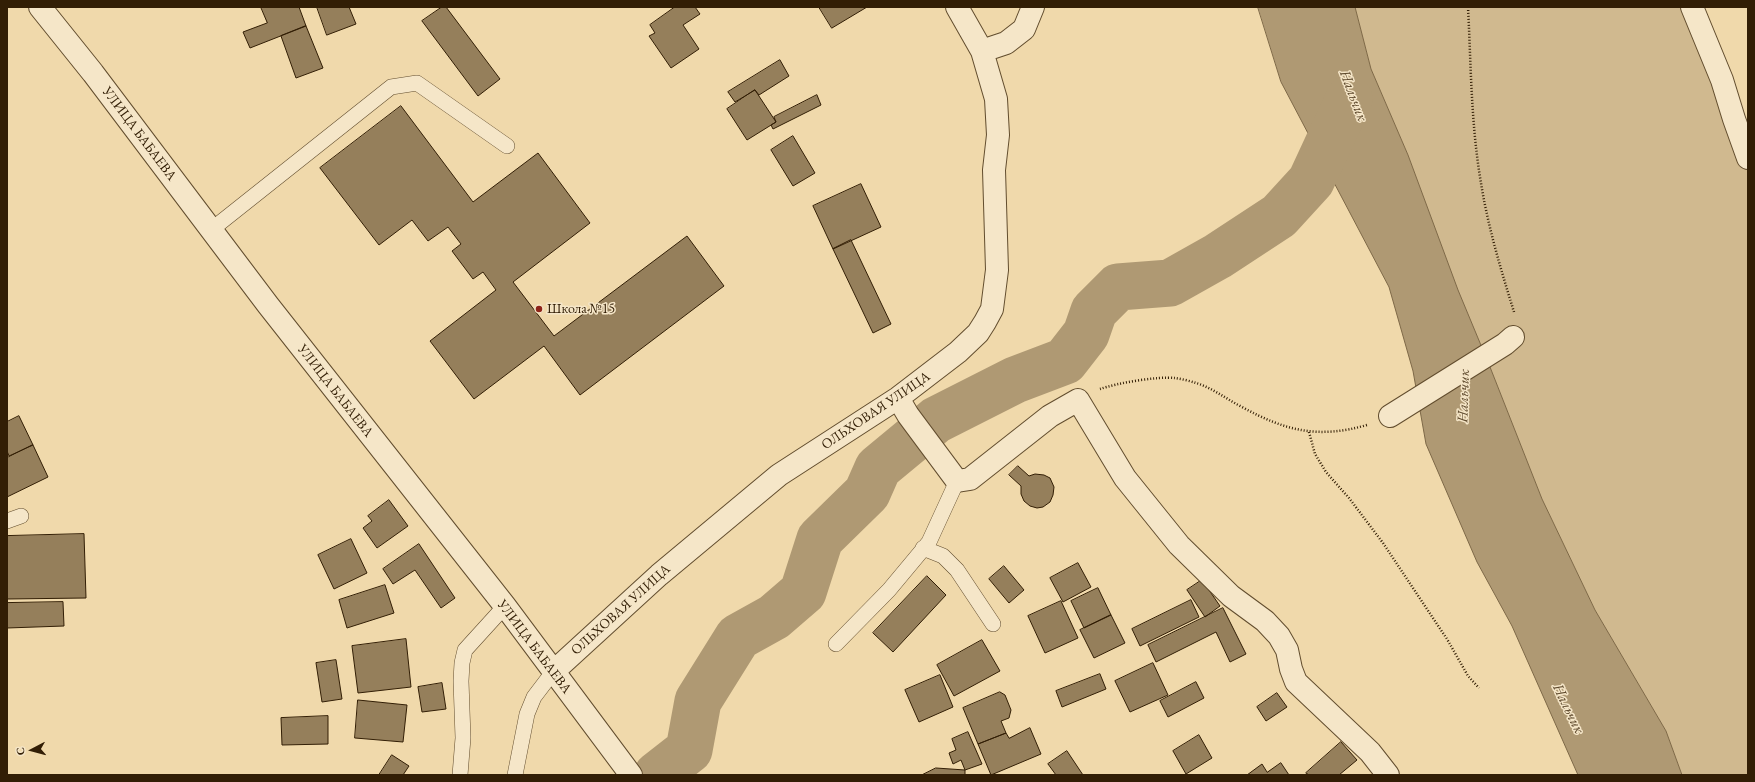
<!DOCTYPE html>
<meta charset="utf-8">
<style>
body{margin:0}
#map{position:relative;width:1755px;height:782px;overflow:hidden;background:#f0d9ab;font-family:"EB Garamond",serif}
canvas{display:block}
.frame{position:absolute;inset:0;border:8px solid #321e05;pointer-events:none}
.north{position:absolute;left:12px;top:730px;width:40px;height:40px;-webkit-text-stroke:3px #f5e6c8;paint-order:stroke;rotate:264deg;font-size:11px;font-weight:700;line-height:16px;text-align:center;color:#321e05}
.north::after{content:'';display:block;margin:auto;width:14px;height:18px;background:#321e05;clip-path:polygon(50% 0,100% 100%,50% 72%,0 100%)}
</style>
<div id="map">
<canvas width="1755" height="782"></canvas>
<div class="frame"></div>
<div class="north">С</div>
</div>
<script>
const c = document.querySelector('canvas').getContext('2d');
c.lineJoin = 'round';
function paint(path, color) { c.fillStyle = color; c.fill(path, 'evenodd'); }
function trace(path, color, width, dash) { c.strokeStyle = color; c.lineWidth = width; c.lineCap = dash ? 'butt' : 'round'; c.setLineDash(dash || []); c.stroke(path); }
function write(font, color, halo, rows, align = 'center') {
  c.font = font + ' "EB Garamond",serif'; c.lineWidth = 3; c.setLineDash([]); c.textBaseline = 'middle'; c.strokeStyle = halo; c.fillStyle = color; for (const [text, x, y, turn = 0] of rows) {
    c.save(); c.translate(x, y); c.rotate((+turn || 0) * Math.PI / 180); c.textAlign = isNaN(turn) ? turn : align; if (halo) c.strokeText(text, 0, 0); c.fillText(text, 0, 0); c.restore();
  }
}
const green = new Path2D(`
 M 1355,7 L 1692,7 L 1748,158 L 1748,775 L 1682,775 L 1666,731 L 1595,610 L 1542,499 L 1490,367 L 1458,291 L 1408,155 L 1371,69 Z`);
const water = new Path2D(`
 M 1258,7 L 1355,7 L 1371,69 L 1408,155 L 1458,290 L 1490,367 L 1542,499 L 1595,610 L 1666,731 L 1682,775 L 1578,775 L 1512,626 L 1477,562 L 1426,444 L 1413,371 L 1389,287 L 1281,82 Z`);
const river = new Path2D(`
 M 657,775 L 689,750 L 698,701 L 738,637 L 774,617 L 803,592 L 820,539 L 867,493 L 878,468 L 936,420 L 1015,380 L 1065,361 L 1086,334 L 1094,311 L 1118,287 L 1170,283 L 1218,256 L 1279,216 L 1311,181 L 1349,99`);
const building = new Path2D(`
 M 261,7 L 299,7 L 306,26 L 250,48 L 243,32 L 267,23 Z
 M 317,7 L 349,7 L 356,24 L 327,35 Z
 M 442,7 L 446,7 L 500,79 L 478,96 L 422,21 Z
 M 675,7 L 695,7 L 700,14 L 683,25 L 699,49 L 671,68 L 649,36 L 655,33 L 650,25 Z
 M 819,7 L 867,7 L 832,28 Z
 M 306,26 L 323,68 L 296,78 L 281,36 Z
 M 780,60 L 789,76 L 759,95 L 755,90 L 735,102 L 728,92 Z
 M 755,90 L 776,122 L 747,140 L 727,109 Z
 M 817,95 L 821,105 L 773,129 L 771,125 L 776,122 L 774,117 Z
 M 401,106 L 473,202 L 538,153 L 590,223 L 513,282 L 554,336 L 687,236 L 724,286 L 580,395 L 544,346 L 474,399 L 430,341 L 496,290 L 483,272 L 473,279 L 452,251 L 461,244 L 448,227 L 428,241 L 412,220 L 379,245 L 320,168 Z
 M 793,136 L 815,173 L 793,186 L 771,150 Z
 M 861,184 L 881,227 L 833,249 L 813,206 Z
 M 851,240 L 891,324 L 873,333 L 833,249 Z
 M 19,416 L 33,445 L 9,456 L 7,451 L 7,422 Z
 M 33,445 L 48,477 L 7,497 L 7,458 Z
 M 1018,466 L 1029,476 L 1035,474 L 1044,475 L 1050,478 L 1054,487 L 1053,495 L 1050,502 L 1043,507 L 1037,508 L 1030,506 L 1024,501 L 1021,494 L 1021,486 L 1009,475 Z
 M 389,500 L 408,526 L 377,548 L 363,528 L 372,521 L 368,516 Z
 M 84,534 L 86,598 L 7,599 L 7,536 Z
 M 351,539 L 367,573 L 334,589 L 318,555 Z
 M 419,544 L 455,598 L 441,608 L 415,570 L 393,584 L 383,569 Z
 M 1078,563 L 1091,587 L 1063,602 L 1050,578 Z
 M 1004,566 L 1024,590 L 1009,603 L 989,579 Z
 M 927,576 L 946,595 L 893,652 L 873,633 Z
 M 1202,580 L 1220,606 L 1205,617 L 1187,590 Z
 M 385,585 L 394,613 L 347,628 L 339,600 Z
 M 1098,588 L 1111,615 L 1084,628 L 1071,601 Z
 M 1191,600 L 1199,617 L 1140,646 L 1132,629 Z
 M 1061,601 L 1078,638 L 1045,653 L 1028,616 Z
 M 63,602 L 64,626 L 7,628 L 7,603 Z
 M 1223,608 L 1246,654 L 1230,662 L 1216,632 L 1156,662 L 1148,645 Z
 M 1111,615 L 1125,643 L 1094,658 L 1080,630 Z
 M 406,639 L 411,687 L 358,693 L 352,646 Z
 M 982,640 L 1000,671 L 954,696 L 937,665 Z
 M 336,660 L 342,699 L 322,702 L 316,663 Z
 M 1153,663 L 1168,695 L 1130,712 L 1115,681 Z
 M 1100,674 L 1106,689 L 1062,707 L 1056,691 Z
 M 940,675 L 953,707 L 919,722 L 905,690 Z
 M 1196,682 L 1204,698 L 1168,717 L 1160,701 Z
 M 442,683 L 446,709 L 422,712 L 418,687 Z
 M 1000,692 L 1005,695 L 1011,710 L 1009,718 L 1001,721 L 1006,733 L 978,744 L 963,708 Z
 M 1277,693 L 1287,707 L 1266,721 L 1257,707 Z
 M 358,700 L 407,705 L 403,742 L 355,738 Z
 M 328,716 L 328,744 L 282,745 L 281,718 Z
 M 1030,728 L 1041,754 L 991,775 L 978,744 L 1006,733 L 1009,738 Z
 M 968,732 L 982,764 L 965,770 L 961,760 L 953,764 L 949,753 L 956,750 L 952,739 Z
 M 1199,735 L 1212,758 L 1186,774 L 1173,751 Z
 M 1341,742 L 1357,760 L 1339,775 L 1309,775 L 1306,773 Z
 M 1067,751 L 1083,775 L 1056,775 L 1048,764 Z
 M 392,755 L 409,766 L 403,775 L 379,775 Z
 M 1281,763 L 1289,775 L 1247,775 L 1262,764 L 1267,772 Z
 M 936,768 L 965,770 L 965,775 L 922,775 Z`);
const path = new Path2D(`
 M 1468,7 C 1471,65 1471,125 1481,183 C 1488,227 1501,270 1514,312
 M 1100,389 C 1117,383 1158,376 1175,378 C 1182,379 1190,381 1196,383 C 1213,388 1226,399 1242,407 C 1286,431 1318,439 1367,425
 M 1309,432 L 1315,454 L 1326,472 L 1349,498 L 1383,543 L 1447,639 L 1468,676 L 1479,688`);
const lane = new Path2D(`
 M 211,230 L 391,87 L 417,83 L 507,146
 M 7,521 L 21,516
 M 923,548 L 943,556 L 957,570 L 993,624
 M 836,644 L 889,590 L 929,542 L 957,481
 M 460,775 L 463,738 L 461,681 L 462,663 L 465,650 L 505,606
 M 515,775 L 527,714 L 534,697 L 553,672`);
const street = new Path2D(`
 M 40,7 L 93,73 L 268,305 L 505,606 L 631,775
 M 1692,7 L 1722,80 L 1734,119 L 1748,158
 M 982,51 L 1006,43 L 1024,29 L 1033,7
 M 898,398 L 908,415 L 957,481 L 970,479 L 1050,416 L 1078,400 L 1125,478 L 1179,545 L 1231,596 L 1265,621 L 1279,636 L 1287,650 L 1291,669 L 1296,682 L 1370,752 L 1388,775
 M 1390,416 L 1505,344 L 1513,337
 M 553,672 L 659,575 L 779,475 L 898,398 L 958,352 L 978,333 L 985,322 L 992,309 L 997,270 L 994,170 L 998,135 L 996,99 L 982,51 L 957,7`);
const markers = [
 [539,309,4,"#8f2418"]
];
const streetNames = [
 ["УЛИЦА БАБАЕВА",139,134,53],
 ["УЛИЦА БАБАЕВА",335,391,52],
 ["ОЛЬХОВАЯ УЛИЦА",876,411,-34],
 ["ОЛЬХОВАЯ УЛИЦА",621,610,-42],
 ["УЛИЦА БАБАЕВА",534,647,53]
];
const poiNames = [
 ["Школа №15",547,309]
];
const waterNames = [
 ["Нальчик",1353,96,69],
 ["Нальчик",1464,396,-88],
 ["Нальчик",1568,709,64]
];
paint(green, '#d0b98f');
paint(water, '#af9973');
trace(water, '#7d6847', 1);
trace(river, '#af9973', 47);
paint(building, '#957f5b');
trace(building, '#321e05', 1);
trace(lane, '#624d2e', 16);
trace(street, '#624d2e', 24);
trace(path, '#321e05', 2.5, [1, 2]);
trace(lane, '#f5e6c8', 15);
trace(street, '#f5e6c8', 22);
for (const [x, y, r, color] of markers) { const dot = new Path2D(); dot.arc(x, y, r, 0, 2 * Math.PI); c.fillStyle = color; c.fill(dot); trace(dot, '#f5e6c8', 1.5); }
write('14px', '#321e05', '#f5e6c8', streetNames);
write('14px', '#321e05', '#f5e6c8', poiNames, 'left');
write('italic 15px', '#5e492c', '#f5e6c8', waterNames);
</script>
